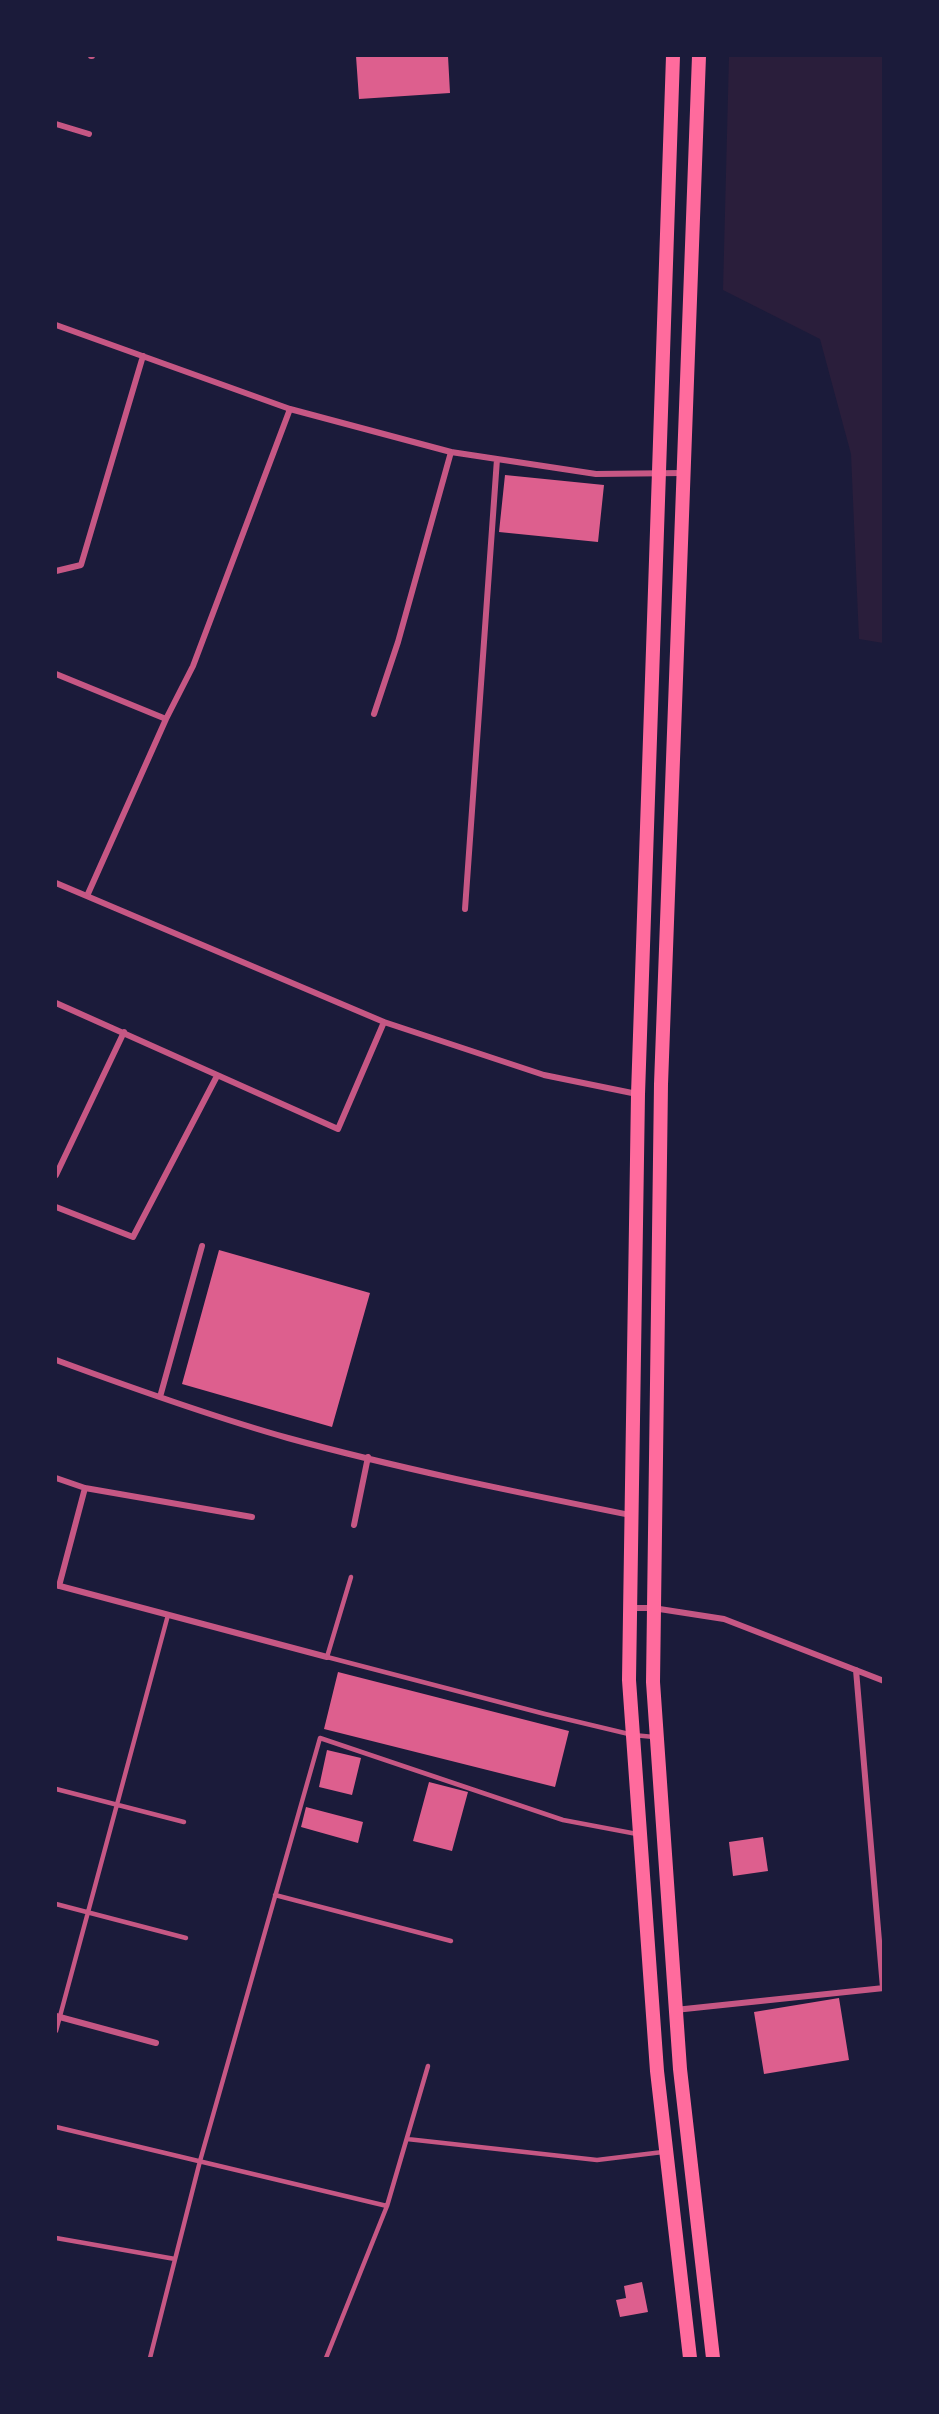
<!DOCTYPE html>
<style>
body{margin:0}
#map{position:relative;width:939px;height:2414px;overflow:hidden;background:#1b1b3a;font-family:Roboto,sans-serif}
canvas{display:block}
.frame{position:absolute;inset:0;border:57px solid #1b1b3a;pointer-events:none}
</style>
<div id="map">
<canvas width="939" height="2414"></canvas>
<div class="frame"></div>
</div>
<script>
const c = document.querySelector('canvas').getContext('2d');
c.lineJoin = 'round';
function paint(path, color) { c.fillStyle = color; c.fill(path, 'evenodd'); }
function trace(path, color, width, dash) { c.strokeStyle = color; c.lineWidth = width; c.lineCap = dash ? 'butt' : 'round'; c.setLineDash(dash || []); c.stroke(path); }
const green = new Path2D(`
 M 729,56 L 883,56 L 883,643 L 859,639 L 851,454 L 820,339 L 723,290 Z`);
const building = new Path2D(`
 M 356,56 L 448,56 L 450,93 L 359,99 Z
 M 505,475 L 604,485 L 598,542 L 499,532 Z
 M 219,1250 L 370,1293 L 332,1427 L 182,1384 Z
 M 338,1672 L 569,1731 L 555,1787 L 324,1729 Z
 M 327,1750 L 361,1758 L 352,1795 L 319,1787 Z
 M 429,1782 L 468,1792 L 452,1851 L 413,1841 Z
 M 306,1807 L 363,1822 L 358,1843 L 301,1827 Z
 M 763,1837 L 768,1871 L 733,1876 L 729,1842 Z
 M 839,1998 L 849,2060 L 764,2074 L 754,2012 Z
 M 642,2282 L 648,2312 L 620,2317 L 616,2300 L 626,2298 L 624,2286 Z`);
const service = new Path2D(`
 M 351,1577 L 327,1657 L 545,1714 L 633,1735 L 654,1737
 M 56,1789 L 184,1822
 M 275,1895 L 451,1941
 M 56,1904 L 186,1938
 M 56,2031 L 168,1615
 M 56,2127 L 387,2206
 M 407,2139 L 597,2160 L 663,2152
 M 56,2238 L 175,2259
 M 150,2358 L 200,2161 L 320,1738 L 563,1820 L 637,1834
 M 326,2358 L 387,2206 L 428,2066`);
const minor = new Path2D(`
 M 91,56 L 92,56
 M 56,124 L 89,134
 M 56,325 L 290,409 L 451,452 L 596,474 L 683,473
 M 56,571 L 81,565 L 143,356
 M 56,674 L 166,719 L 87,896
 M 374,714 L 398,642 L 451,452
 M 166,719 L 193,666 L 290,409
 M 56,883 L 384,1022
 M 465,909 L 497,459
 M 56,1003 L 338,1129 L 384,1022 L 544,1075 L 637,1094
 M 56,1175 L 124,1032
 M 56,1207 L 133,1237 L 217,1076
 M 56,1360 C 132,1388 210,1416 288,1438 C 401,1469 516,1492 630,1515
 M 160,1397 L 202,1246
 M 56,1478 L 85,1488 L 252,1517
 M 354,1525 L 368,1457
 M 56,1585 L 327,1657
 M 59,1586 L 85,1488
 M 631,1608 L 653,1608 L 724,1619 L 884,1681
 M 856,1670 L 883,1988
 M 675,2010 L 884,1988
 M 56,2016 L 156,2043`);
const primary = new Path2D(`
 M 673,56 L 638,1094 L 629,1680 L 657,2071 L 690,2358
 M 699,56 L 661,1084 L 653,1682 L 680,2069 L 713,2358`);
paint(green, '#2a1e3b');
paint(building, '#dd5f8e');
trace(service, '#c65784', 4.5);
trace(minor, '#c65784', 6);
trace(primary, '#ff6b9d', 14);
</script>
